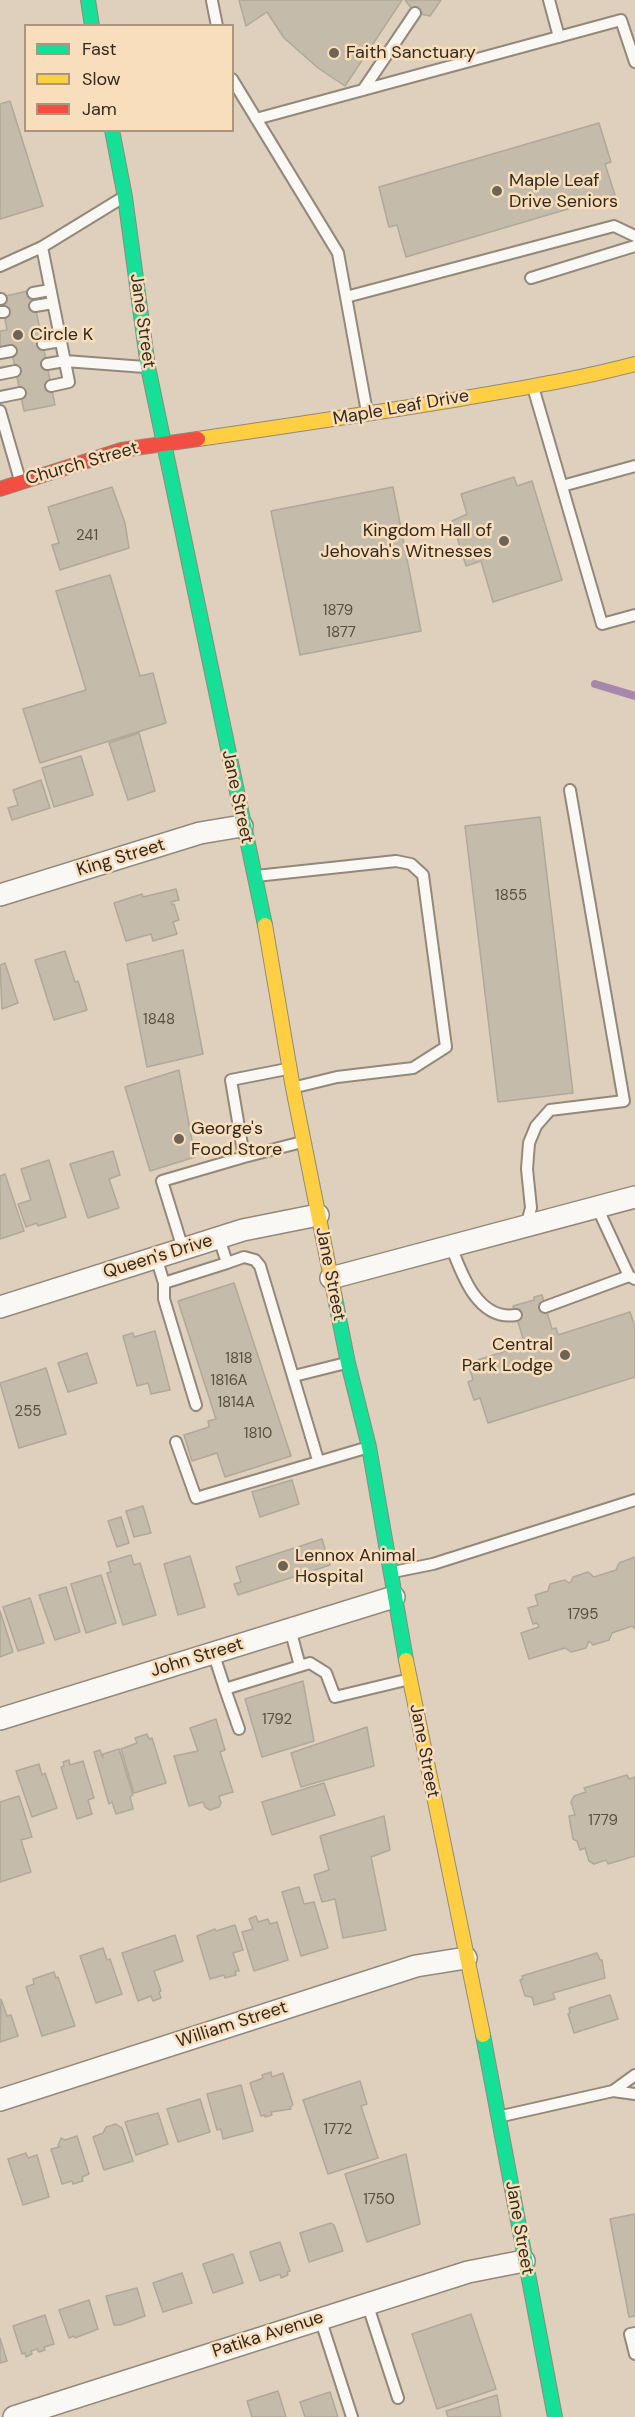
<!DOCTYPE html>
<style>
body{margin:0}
#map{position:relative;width:635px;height:2417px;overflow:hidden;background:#ded0bd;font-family:"DM Sans",sans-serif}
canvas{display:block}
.legend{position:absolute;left:24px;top:24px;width:210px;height:108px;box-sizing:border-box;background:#f8debd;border:2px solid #a9967d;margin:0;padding:8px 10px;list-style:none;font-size:18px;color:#33291c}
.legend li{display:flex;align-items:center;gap:12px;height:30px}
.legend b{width:30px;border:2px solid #a9967d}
</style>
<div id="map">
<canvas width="635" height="2417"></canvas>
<ul class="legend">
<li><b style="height:8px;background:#16e098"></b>Fast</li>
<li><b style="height:8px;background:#ffcf43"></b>Slow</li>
<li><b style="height:8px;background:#f24e42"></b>Jam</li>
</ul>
</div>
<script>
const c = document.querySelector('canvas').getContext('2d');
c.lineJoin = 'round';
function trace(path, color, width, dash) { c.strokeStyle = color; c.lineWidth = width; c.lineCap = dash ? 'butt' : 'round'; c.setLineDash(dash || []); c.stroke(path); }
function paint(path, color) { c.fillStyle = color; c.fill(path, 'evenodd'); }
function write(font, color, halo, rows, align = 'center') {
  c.font = font + ' "DM Sans",sans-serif'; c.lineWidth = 5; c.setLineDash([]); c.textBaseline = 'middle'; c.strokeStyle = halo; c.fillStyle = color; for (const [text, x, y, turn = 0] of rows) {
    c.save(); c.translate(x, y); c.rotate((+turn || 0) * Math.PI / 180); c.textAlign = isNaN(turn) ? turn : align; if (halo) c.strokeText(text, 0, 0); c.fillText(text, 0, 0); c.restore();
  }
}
const stream = new Path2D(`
 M 595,684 L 635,696`);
const building = new Path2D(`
 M 239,0 L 402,0 L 345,86 L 318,68 L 284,38 L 267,12 L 246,26 Z
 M 405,0 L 441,0 L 430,16 L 415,13 Z
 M 10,101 L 43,206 L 0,219 L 0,104 Z
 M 599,123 L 611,162 L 605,164 L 615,195 L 406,257 L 397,225 L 389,227 L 379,187 Z
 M 32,290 L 55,405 L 24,411 L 11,348 L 0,350 L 0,331 L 7,330 L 1,297 Z
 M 514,477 L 517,486 L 532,481 L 562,580 L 493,602 L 481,561 L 466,566 L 452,521 L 467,514 L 461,494 Z
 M 112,487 L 125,523 L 129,548 L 60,570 L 52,545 L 59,543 L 48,507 Z
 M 393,487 L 421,631 L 300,655 L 271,511 Z
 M 110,575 L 140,676 L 153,673 L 166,723 L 40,763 L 23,709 L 86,690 L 56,591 Z
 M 139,733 L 155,791 L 128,800 L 109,743 Z
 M 81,756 L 93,795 L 54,807 L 42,768 Z
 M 41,780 L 50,808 L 12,820 L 8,808 L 18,805 L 13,790 Z
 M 540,817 L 573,1093 L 498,1102 L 465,826 Z
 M 176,889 L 179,900 L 171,902 L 172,905 L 174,904 L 179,920 L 173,922 L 177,934 L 153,941 L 151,934 L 126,941 L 114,903 L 142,894 L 143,897 Z
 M 183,950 L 203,1054 L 147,1067 L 127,964 Z
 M 65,951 L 75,982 L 78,981 L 87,1010 L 54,1020 L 35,960 Z
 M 5,963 L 18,1003 L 2,1009 L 0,965 Z
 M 179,1070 L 195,1157 L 150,1171 L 125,1087 Z
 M 113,1151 L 120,1175 L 109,1179 L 119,1208 L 88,1218 L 70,1164 Z
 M 49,1160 L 66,1217 L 38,1226 L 37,1223 L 26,1227 L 18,1204 L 31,1200 L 21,1169 Z
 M 5,1174 L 24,1231 L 0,1239 L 0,1176 Z
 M 234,1283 L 291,1456 L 225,1477 L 217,1453 L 192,1461 L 184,1435 L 209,1427 L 208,1421 L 216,1419 L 178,1301 Z
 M 542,1295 L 552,1329 L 556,1328 L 558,1335 L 630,1312 L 635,1327 L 635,1377 L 488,1423 L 480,1398 L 474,1400 L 468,1382 L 473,1380 L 468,1363 L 522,1346 L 520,1339 L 523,1338 L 513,1306 L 534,1300 L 534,1297 Z
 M 155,1331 L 170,1390 L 151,1394 L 148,1383 L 137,1386 L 123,1336 L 133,1333 L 134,1337 Z
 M 87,1353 L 97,1383 L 68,1392 L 58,1363 Z
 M 46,1368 L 66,1434 L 19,1448 L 0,1383 Z
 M 292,1480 L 299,1504 L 260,1517 L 252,1492 Z
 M 143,1506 L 151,1533 L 134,1537 L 126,1511 Z
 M 121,1517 L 129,1543 L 117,1547 L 108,1521 Z
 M 322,1539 L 330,1565 L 238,1595 L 234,1584 L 241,1582 L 236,1567 Z
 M 131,1555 L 134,1565 L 140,1563 L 156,1615 L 123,1625 L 107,1573 L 111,1572 L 108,1562 Z
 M 190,1556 L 205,1607 L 178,1615 L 164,1564 Z
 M 635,1557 L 635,1629 L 632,1626 L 612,1633 L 609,1640 L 593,1645 L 589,1641 L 586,1648 L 571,1652 L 565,1648 L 529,1659 L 521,1633 L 539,1627 L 537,1623 L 533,1624 L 528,1608 L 538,1605 L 535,1595 L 548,1591 L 550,1584 L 565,1580 L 569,1583 L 571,1582 L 573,1577 L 588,1572 L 594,1577 L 616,1570 L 619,1563 Z
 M 101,1575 L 116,1623 L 86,1633 L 71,1584 Z
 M 66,1587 L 80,1632 L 55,1640 L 39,1595 Z
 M 30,1598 L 44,1643 L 18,1651 L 3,1607 Z
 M 0,1611 L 13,1652 L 0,1657 Z
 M 303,1681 L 314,1741 L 262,1757 L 245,1699 Z
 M 216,1719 L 225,1750 L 220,1752 L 233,1792 L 219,1796 L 221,1803 L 219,1807 L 210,1810 L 205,1807 L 203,1802 L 189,1806 L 174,1756 L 198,1751 L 190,1728 Z
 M 367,1727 L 374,1766 L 301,1787 L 291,1753 Z
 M 147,1734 L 149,1739 L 152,1738 L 166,1783 L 134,1793 L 121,1749 L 137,1743 L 135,1738 Z
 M 119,1749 L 133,1795 L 130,1797 L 133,1809 L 116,1814 L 112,1802 L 109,1804 L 94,1752 L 100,1750 L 103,1758 L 103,1754 Z
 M 69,1760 L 70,1765 L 83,1761 L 94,1798 L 88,1800 L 92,1814 L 77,1819 L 61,1767 L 64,1766 L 63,1762 Z
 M 39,1764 L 42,1775 L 45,1773 L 57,1808 L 32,1817 L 16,1771 Z
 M 627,1775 L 629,1779 L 635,1777 L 635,1856 L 608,1864 L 606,1860 L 594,1864 L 589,1861 L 585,1848 L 580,1850 L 577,1841 L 573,1839 L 569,1816 L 575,1815 L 571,1802 L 574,1796 L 586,1792 L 584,1788 Z
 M 324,1783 L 335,1815 L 272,1835 L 262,1802 Z
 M 19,1796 L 32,1837 L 21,1840 L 31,1872 L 0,1882 L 0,1802 Z
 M 384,1816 L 390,1850 L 371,1857 L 386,1930 L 343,1938 L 335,1899 L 322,1902 L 314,1875 L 329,1870 L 320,1836 Z
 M 299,1887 L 304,1904 L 314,1902 L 328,1948 L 301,1956 L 282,1892 Z
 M 256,1916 L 258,1922 L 268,1919 L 270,1924 L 277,1922 L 288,1960 L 254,1971 L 242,1932 L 253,1929 L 249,1919 Z
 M 235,1925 L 243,1950 L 233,1953 L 239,1971 L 235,1971 L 236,1975 L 225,1978 L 224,1975 L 210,1979 L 197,1936 L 215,1929 L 216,1931 Z
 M 175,1935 L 183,1961 L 154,1971 L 161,1991 L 159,1992 L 161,1998 L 153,2001 L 151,1996 L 138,2001 L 122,1953 Z
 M 103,1948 L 107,1960 L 110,1959 L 122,1994 L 96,2003 L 80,1956 Z
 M 597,1953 L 600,1960 L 602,1960 L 605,1978 L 553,1993 L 555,1999 L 534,2005 L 532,1997 L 525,1996 L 520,1980 L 523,1979 L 522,1976 Z
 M 54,1972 L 56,1978 L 58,1977 L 75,2026 L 42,2036 L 26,1987 L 34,1984 L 33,1979 Z
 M 610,1995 L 618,2019 L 574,2033 L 568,2014 L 570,2013 L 569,2008 Z
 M 1,1999 L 7,2016 L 11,2015 L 18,2036 L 0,2042 Z
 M 271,2072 L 272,2077 L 283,2073 L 293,2105 L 290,2107 L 291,2109 L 271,2112 L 272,2115 L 265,2117 L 265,2115 L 261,2116 L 250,2083 L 263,2078 L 262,2075 Z
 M 360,2081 L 367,2104 L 361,2106 L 378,2158 L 328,2174 L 303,2100 Z
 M 241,2085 L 253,2131 L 223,2139 L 221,2129 L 217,2130 L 207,2094 Z
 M 200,2099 L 210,2132 L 178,2142 L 167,2109 Z
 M 158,2113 L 168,2144 L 136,2155 L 125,2122 Z
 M 116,2124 L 122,2128 L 133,2161 L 104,2170 L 93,2137 L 103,2133 L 106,2127 Z
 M 77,2136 L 89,2174 L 82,2177 L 83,2181 L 73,2184 L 72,2181 L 62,2184 L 51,2149 L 60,2147 L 58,2146 L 61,2138 L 65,2140 Z
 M 26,2153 L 28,2158 L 37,2155 L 49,2197 L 23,2205 L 8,2159 Z
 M 406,2154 L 420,2224 L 367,2242 L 345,2174 Z
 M 635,2214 L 635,2316 L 629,2317 L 610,2219 Z
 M 331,2223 L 334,2225 L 343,2251 L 309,2262 L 300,2233 Z
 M 280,2242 L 290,2271 L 287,2272 L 288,2275 L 281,2278 L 280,2274 L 260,2281 L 250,2252 Z
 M 233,2254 L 243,2283 L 213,2293 L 203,2264 Z
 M 182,2273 L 192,2303 L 163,2312 L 153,2283 Z
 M 137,2288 L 145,2316 L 120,2325 L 114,2325 L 106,2296 Z
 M 89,2300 L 98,2329 L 75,2338 L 74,2336 L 69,2338 L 59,2310 Z
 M 471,2314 L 496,2389 L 437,2409 L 412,2334 Z
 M 45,2315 L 54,2344 L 44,2347 L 45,2350 L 39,2352 L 37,2349 L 31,2351 L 32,2354 L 26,2357 L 25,2353 L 22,2354 L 13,2326 Z
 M 0,2338 L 7,2361 L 0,2363 Z
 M 278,2391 L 286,2417 L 252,2417 L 247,2401 Z
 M 330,2392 L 338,2417 L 305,2417 L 300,2402 Z
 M 497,2395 L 501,2417 L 448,2417 L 446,2411 Z`);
const lane = new Path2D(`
 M 549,0 L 559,37
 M 212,1 L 217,26
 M 232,79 L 338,253 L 367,412
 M 363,90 L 415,13
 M 256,119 L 621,20 L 635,62
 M 42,247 L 69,382 L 51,386
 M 0,266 L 42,247 L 122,198
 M 531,278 L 635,246
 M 33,293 L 50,290
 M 346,297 L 614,226 L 635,236
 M 0,299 L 1,299
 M 35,306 L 53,303
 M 0,312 L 4,312
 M 43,344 L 61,341
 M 0,353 L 11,351
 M 47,364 L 65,361 L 145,367
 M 0,374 L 15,371
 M 533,387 L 602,624 L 635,615
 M 0,397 L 20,393
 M 0,411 L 20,480
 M 562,486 L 635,466
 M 256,876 L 396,861 L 411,864 L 423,875 L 446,1047 L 413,1068 L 337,1077 L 296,1087
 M 244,1157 L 302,1142
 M 597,1207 L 629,1276 L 635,1279
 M 526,1226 L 531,1208 L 527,1169 L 529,1143 L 536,1126 L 550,1110 L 624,1101 L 570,790
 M 219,1238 L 227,1263 L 244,1257 L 255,1260 L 260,1266 L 318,1460
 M 451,1246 C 462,1275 478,1321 516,1315
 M 183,1249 L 162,1181 L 244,1157 L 231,1080 L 287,1069
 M 156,1257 L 164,1283 L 227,1263
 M 164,1283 L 164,1299 L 196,1405
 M 545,1307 L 629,1276
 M 294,1376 L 346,1363
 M 176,1442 L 196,1498 L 369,1447
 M 393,1572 L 433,1564 L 635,1500
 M 290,1629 L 300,1666 L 310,1663 L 326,1673 L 335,1697 L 410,1679
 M 213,1652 L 225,1689 L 300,1666
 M 225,1689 L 239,1729
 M 613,2091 L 635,2075
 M 502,2116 L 613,2091 L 635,2094
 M 367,2303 L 398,2398
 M 320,2318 L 352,2417
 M 635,2333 L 630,2334 L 635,2354`);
const street = new Path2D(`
 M 0,895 L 200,833 L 242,826
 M 331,1278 L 635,1197
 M 0,1307 L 243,1230 L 318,1215
 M 0,1719 L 394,1597
 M 0,2100 L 416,1966 L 466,1958
 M 14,2417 L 468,2272 L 524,2261`);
const fast = new Path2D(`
 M 88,0 L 92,26
 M 112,130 L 125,197 L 148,367 L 265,925
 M 335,1298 L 348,1363 L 369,1447 L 406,1660
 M 483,2035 L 555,2417`);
const slow = new Path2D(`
 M 198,439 C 287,426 376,413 465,398 C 522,388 579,379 635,364
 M 265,925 L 293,1088 L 335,1298
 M 406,1660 L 483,2035`);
const jam = new Path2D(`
 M 0,489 L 121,450 L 198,439`);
const markers = [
 [334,53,6,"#6f6354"],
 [497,191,6,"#6f6354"],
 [18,335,6,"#6f6354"],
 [504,541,6,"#6f6354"],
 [179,1139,6,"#6f6354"],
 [565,1355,6,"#6f6354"],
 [283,1566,6,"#6f6354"]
];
const numberNames = [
 ["241",87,536],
 ["1879",338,611],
 ["1877",341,633],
 ["1855",511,896],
 ["1848",159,1020],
 ["1818",239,1359],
 ["1816A",229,1381],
 ["1814A",236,1403],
 ["255",28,1412],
 ["1810",258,1434],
 ["1795",583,1615],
 ["1792",277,1720],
 ["1779",603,1821],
 ["1772",338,2130],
 ["1750",379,2200]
];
const poiNames = [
 ["Faith Sanctuary",346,53],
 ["Maple Leaf",509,181],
 ["Drive Seniors",509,202],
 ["Circle K",30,335],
 ["Kingdom Hall of",492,531,"right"],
 ["Jehovah's Witnesses",492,552,"right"],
 ["George's",191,1129],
 ["Food Store",191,1150],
 ["Central",553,1345,"right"],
 ["Park Lodge",553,1366,"right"],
 ["Lennox Animal",295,1556],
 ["Hospital",295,1577]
];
const streetNames = [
 ["Jane Street",142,321,82],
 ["Maple Leaf Drive",401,408,-10],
 ["Church Street",82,464,-16],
 ["Jane Street",237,797,78],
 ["King Street",121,858,-17],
 ["Queen's Drive",158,1257,-17],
 ["Jane Street",330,1274,79],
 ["John Street",197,1658,-17],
 ["Jane Street",424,1751,79],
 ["William Street",232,2025,-18],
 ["Jane Street",519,2228,80],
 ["Patika Avenue",268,2335,-18]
];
trace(stream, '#a887ac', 8);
paint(building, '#c4bbab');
trace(building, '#b0a898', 1.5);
trace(lane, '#93887a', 14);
trace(street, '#93887a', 24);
trace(fast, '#93887a', 16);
trace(slow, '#93887a', 16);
trace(jam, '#93887a', 16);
trace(lane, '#faf8f5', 10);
trace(street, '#faf8f5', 21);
trace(fast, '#16e098', 14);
trace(slow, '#ffcf43', 14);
trace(jam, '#f24e42', 14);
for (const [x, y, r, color] of markers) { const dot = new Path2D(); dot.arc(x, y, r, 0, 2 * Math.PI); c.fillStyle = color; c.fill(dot); trace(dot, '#f8debd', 2); }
write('15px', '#594f41', null, numberNames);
write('18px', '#33291c', '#f8debd', poiNames, 'left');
write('18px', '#33291c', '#f8debd', streetNames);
</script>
